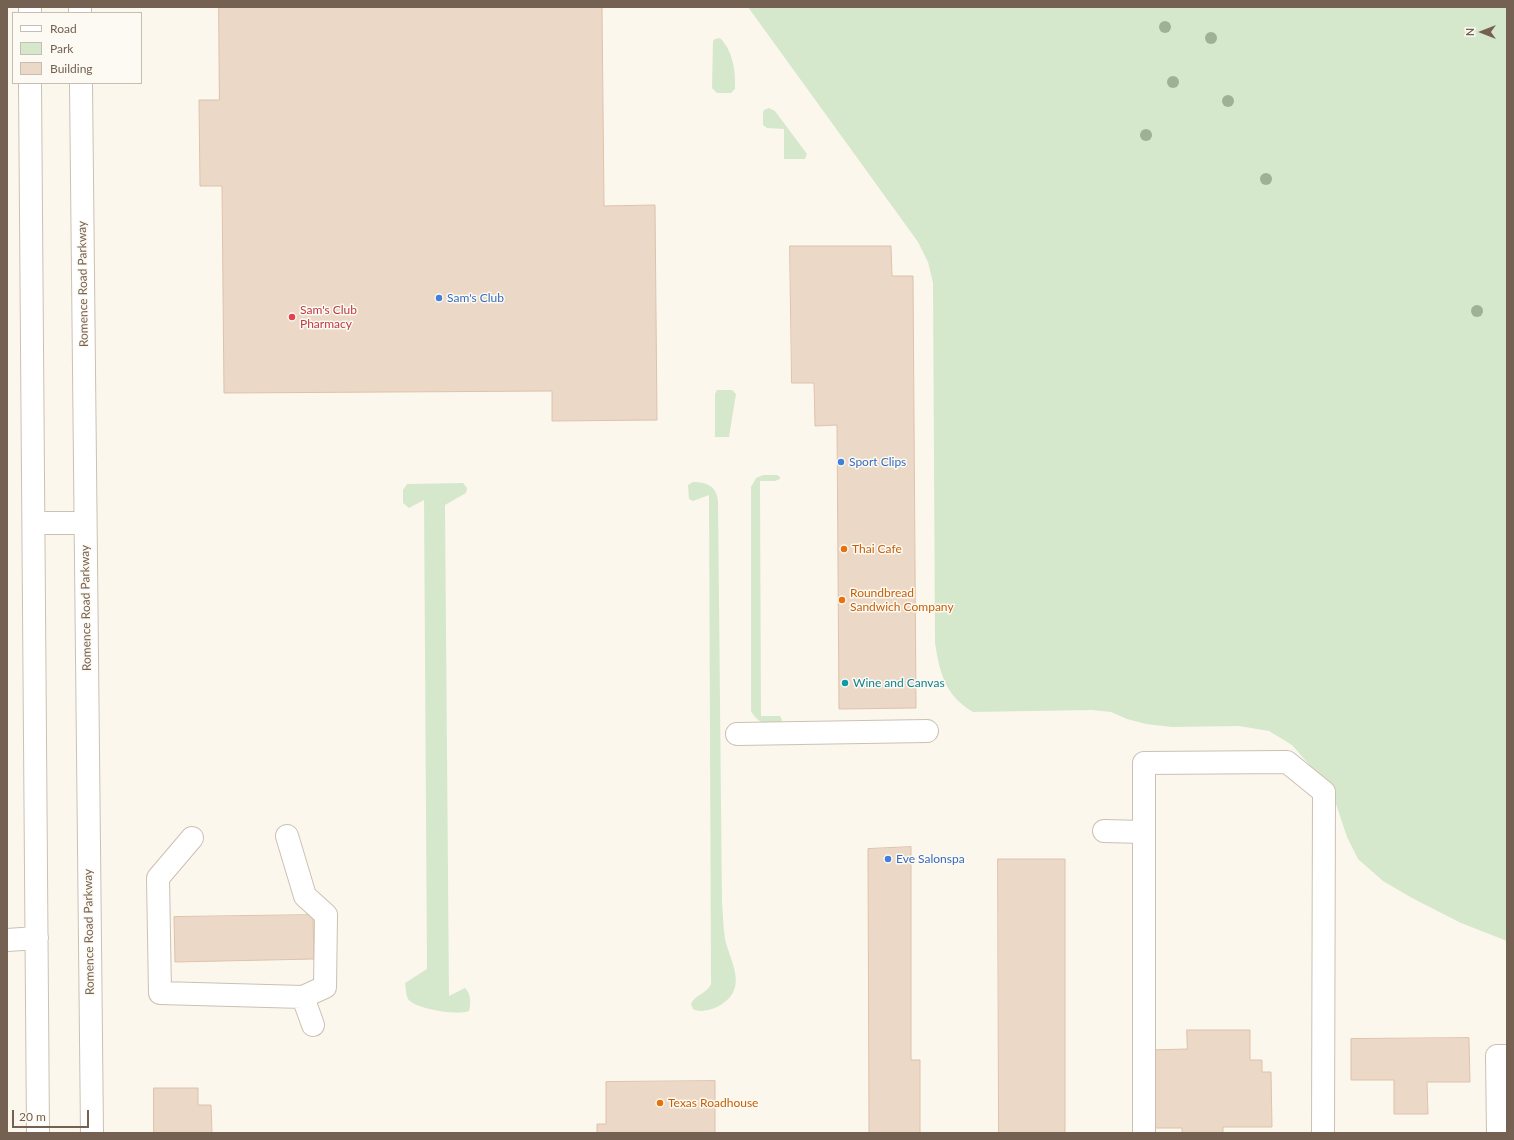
<!DOCTYPE html>
<style>
body{margin:0}
#map{position:relative;width:1514px;height:1140px;overflow:hidden;background:#fbf7ed;font-family:Lato,sans-serif}
canvas{display:block}
.frame{position:absolute;inset:0;border:8px solid #746152;pointer-events:none}
.legend{position:absolute;left:12px;top:12px;width:130px;height:72px;box-sizing:border-box;background:#fdfaf3;border:1px solid #c6bdb3;margin:0;padding:5px 7px;list-style:none;font-size:12px;color:#746152}
.legend li{display:flex;align-items:center;gap:8px;height:20px}
.legend b{width:20px;border:1px solid #c6bdb3}
.north{position:absolute;left:1462px;top:12px;width:40px;height:40px;-webkit-text-stroke:3px #fdfaf3;paint-order:stroke;rotate:270deg;font-size:11px;font-weight:700;line-height:16px;text-align:center;color:#746152}
.north::after{content:'';display:block;margin:auto;width:14px;height:18px;background:#746152;clip-path:polygon(50% 0,100% 100%,50% 72%,0 100%)}
.scale{position:absolute;left:12px;top:1110px;width:77px;height:18px;box-sizing:border-box;border:2px solid #746152;border-top:0;padding-left:5px;font-size:12px;line-height:14px;white-space:nowrap;color:#746152;-webkit-text-stroke:3px #fdfaf3;paint-order:stroke}
</style>
<div id="map">
<canvas width="1514" height="1140"></canvas>
<div class="frame"></div>
<ul class="legend">
<li><b style="height:5px;background:#fff"></b>Road</li>
<li><b style="height:11px;background:#d5e8cc"></b>Park</li>
<li><b style="height:11px;background:#ebd8c6"></b>Building</li>
</ul>
<div class="north">N</div>
<div class="scale">20 m</div>
</div>
<script>
const c = document.querySelector('canvas').getContext('2d');
c.lineJoin = 'round';
function paint(path, color) { c.fillStyle = color; c.fill(path, 'evenodd'); }
function trace(path, color, width, dash) { c.strokeStyle = color; c.lineWidth = width; c.lineCap = dash ? 'butt' : 'round'; c.setLineDash(dash || []); c.stroke(path); }
function write(font, color, halo, rows, align = 'center') {
  c.font = font + ' Lato,sans-serif'; c.lineWidth = 3; c.setLineDash([]); c.textBaseline = 'middle'; c.strokeStyle = halo; c.fillStyle = color; for (const [text, x, y, turn = 0] of rows) {
    c.save(); c.translate(x, y); c.rotate((+turn || 0) * Math.PI / 180); c.textAlign = isNaN(turn) ? turn : align; if (halo) c.strokeText(text, 0, 0); c.fillText(text, 0, 0); c.restore();
  }
}
const green = new Path2D(`
 M 748,7 L 1507,7 L 1507,941 L 1461,923 L 1412,898 L 1383,881 L 1358,859 L 1347,837 L 1336,804 L 1321,778 L 1292,745 L 1269,731 L 1239,726 L 1172,727 L 1146,724 L 1127,719 L 1111,712 L 1092,710 L 973,712 C 945,695 940,674 935,643 L 933,283 L 928,262 L 918,242 Z
 M 720,38 C 733,51 736,72 735,89 L 731,93 L 717,93 L 712,88 L 713,41 L 715,39 Z
 M 769,108 L 775,111 L 807,154 L 805,159 L 784,159 L 784,129 L 767,128 L 763,125 L 763,112 L 764,110 Z
 M 717,390 L 732,390 L 736,394 L 729,437 L 715,437 L 715,394 Z
 M 763,475 L 777,475 L 780,477 L 780,479 L 775,481 L 760,481 L 761,716 L 780,716 L 782,720 L 780,723 C 765,723 759,725 751,711 L 751,487 L 756,478 Z
 M 693,482 C 706,482 717,486 718,501 L 722,901 C 723,914 723,926 725,939 C 731,964 750,990 717,1007 C 710,1010 700,1013 693,1009 L 691,1004 C 694,995 707,994 711,984 L 709,495 L 693,501 L 689,499 L 688,485 Z
 M 463,483 L 467,488 L 466,493 L 445,505 L 449,996 L 465,988 C 471,993 471,1004 469,1011 C 458,1016 415,1009 408,999 C 406,995 406,988 405,983 L 427,969 L 424,500 L 409,508 L 403,503 L 403,490 L 407,484 Z`);
const building = new Path2D(`
 M 219,7 L 602,7 L 604,206 L 655,205 L 657,420 L 552,421 L 552,391 L 224,393 L 222,186 L 200,186 L 199,100 L 219,100 Z
 M 790,246 L 891,246 L 892,276 L 913,276 L 916,708 L 839,709 L 837,425 L 815,426 L 814,383 L 792,383 Z
 M 911,847 L 911,1060 L 920,1060 L 920,1133 L 869,1133 L 868,849 Z
 M 998,859 L 1065,859 L 1065,1133 L 999,1133 Z
 M 313,915 L 314,959 L 175,962 L 174,917 Z
 M 1187,1030 L 1250,1030 L 1250,1060 L 1262,1060 L 1262,1072 L 1271,1072 L 1272,1127 L 1223,1127 L 1223,1133 L 1182,1133 L 1182,1128 L 1151,1128 L 1150,1050 L 1187,1049 Z
 M 1469,1038 L 1470,1082 L 1427,1082 L 1428,1114 L 1394,1114 L 1394,1080 L 1351,1080 L 1351,1039 Z
 M 715,1081 L 715,1133 L 597,1133 L 597,1124 L 606,1124 L 606,1082 Z
 M 154,1088 L 198,1088 L 198,1105 L 211,1105 L 212,1133 L 154,1133 Z`);
const minor = new Path2D(`
 M 30,7 L 30,13
 M 80,7 L 80,13
 M 30,83 L 38,1133
 M 81,83 L 92,1133
 M 34,523 L 85,523
 M 737,734 L 927,731
 M 1104,831 L 1144,832
 M 287,836 L 305,896 L 326,915 L 325,987 L 303,997
 M 192,838 L 158,878 L 160,993 L 303,997 L 313,1025
 M 7,940 L 37,938
 M 1144,1133 L 1144,763 L 1287,762 L 1324,792 L 1323,1133
 M 1498,1133 L 1497,1056 L 1507,1056`);
const trees = [
 [1165,27],
 [1211,38],
 [1173,82],
 [1228,101],
 [1146,135],
 [1266,179],
 [1477,311]
];
const markers = [
 [439,298,4,"#3f7fe0"],
 [292,317,4,"#e0444e"],
 [841,462,4,"#3f7fe0"],
 [844,549,4,"#e8710a"],
 [842,600,4,"#e8710a"],
 [845,683,4,"#0f9aa8"],
 [888,859,4,"#3f7fe0"],
 [660,1103,4,"#e8710a"]
];
const streetNames = [
 ["Romence Road Parkway",83,284,-91],
 ["Romence Road Parkway",86,608,-91],
 ["Romence Road Parkway",89,932,-91]
];
const shopNames = [
 ["Sam's Club",447,298],
 ["Sport Clips",849,462],
 ["Eve Salonspa",896,859]
];
const healthNames = [
 ["Sam's Club",300,310],
 ["Pharmacy",300,324]
];
const foodNames = [
 ["Thai Cafe",852,549],
 ["Roundbread",850,593],
 ["Sandwich Company",850,607],
 ["Texas Roadhouse",668,1103]
];
const cultureNames = [
 ["Wine and Canvas",853,683]
];
paint(green, '#d5e8cc');
paint(building, '#ebd8c6');
trace(building, '#dec2aa', 1);
trace(minor, '#ccc0b3', 24);
trace(minor, '#fff', 22);
c.fillStyle = '#9fb194';
for (const [x, y] of trees) { c.beginPath(); c.arc(x, y, 6, 0, 2 * Math.PI); c.fill(); }
for (const [x, y, r, color] of markers) { const dot = new Path2D(); dot.arc(x, y, r, 0, 2 * Math.PI); c.fillStyle = color; c.fill(dot); trace(dot, '#fdfaf3', 1.5); }
write('12px', '#746152', '#fdfaf3', streetNames);
write('12px', '#366cbe', '#fdfaf3', shopNames, 'left');
write('12px', '#be3a42', '#fdfaf3', healthNames, 'left');
write('12px', '#c56008', '#fdfaf3', foodNames, 'left');
write('12px', '#0d838f', '#fdfaf3', cultureNames, 'left');
</script>
